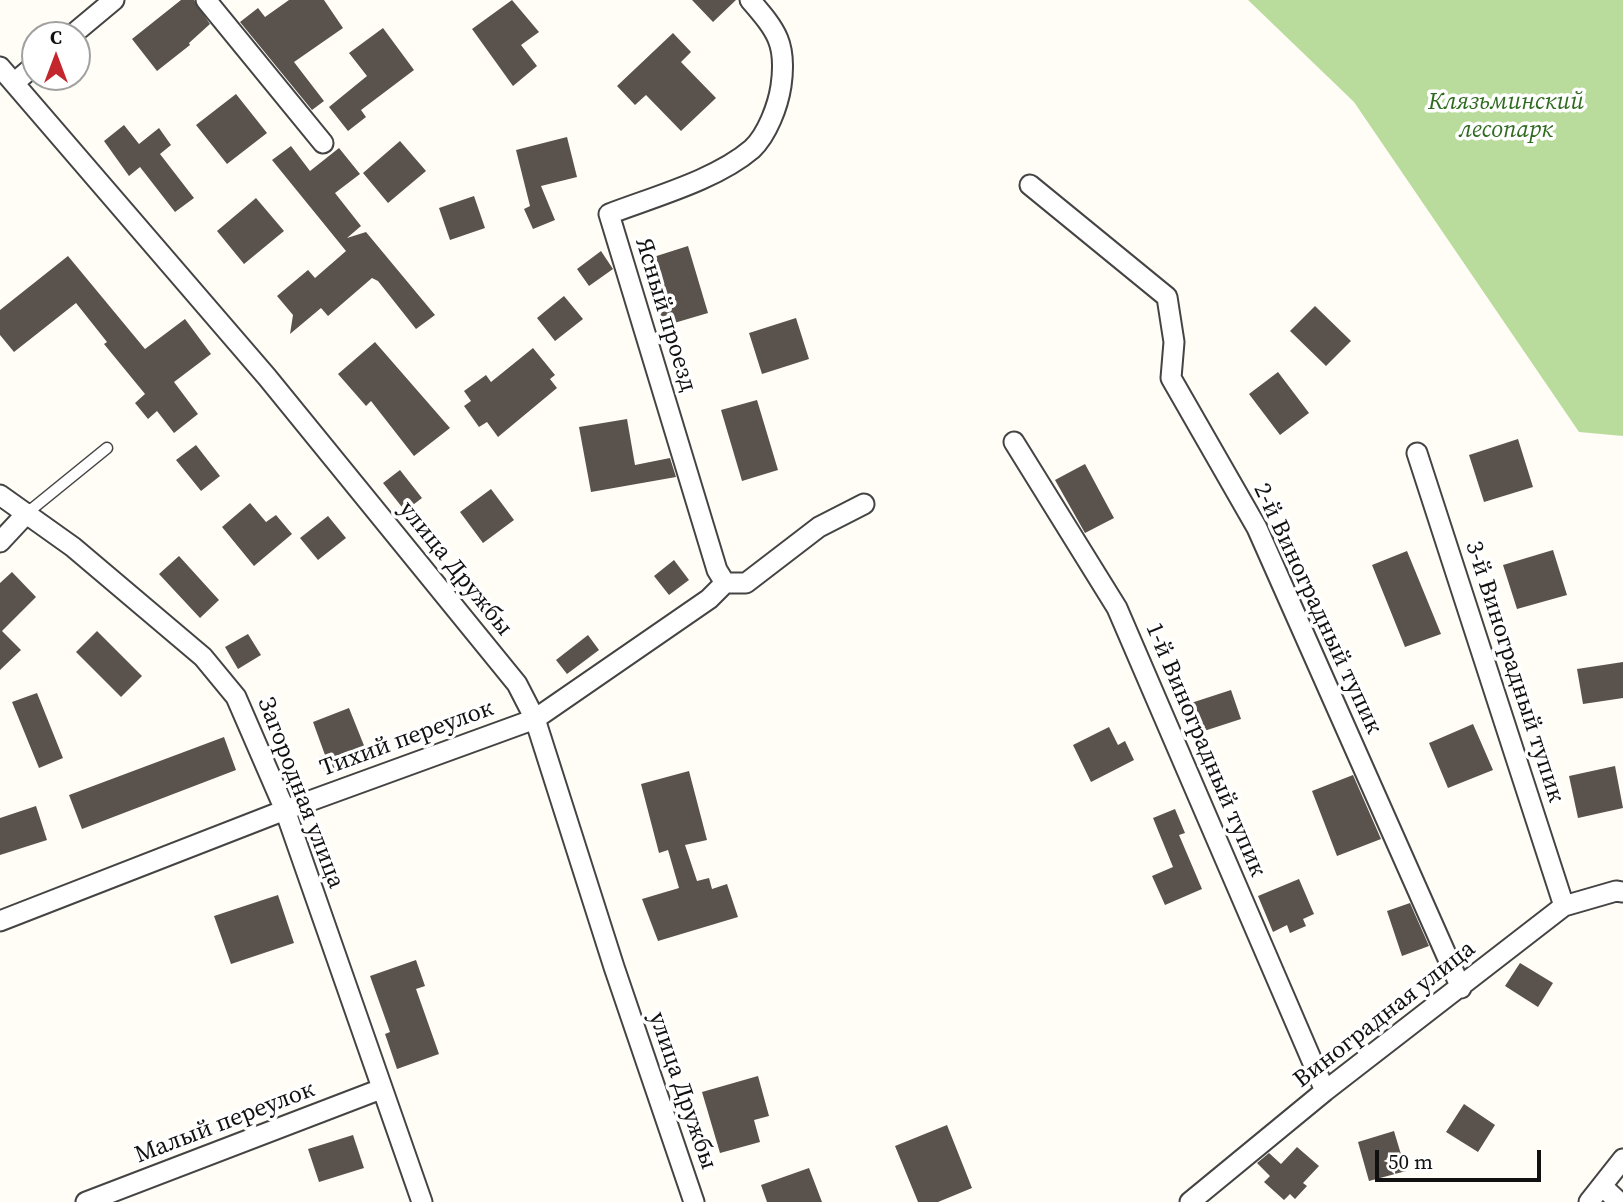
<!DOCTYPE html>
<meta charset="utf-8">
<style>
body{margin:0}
#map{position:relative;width:1623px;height:1202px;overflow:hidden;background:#fffdf5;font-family:"Source Serif 4",serif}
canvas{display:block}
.north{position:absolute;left:21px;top:21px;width:70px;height:70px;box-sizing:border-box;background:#fff;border:2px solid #a0a0a0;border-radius:50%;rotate:0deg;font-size:19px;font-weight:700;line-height:28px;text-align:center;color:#111}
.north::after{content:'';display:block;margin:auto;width:24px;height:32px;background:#c4262e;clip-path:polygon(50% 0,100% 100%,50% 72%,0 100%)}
.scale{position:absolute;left:1375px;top:1150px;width:166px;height:32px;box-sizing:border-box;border:4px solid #111;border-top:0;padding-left:9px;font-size:21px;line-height:24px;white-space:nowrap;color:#111;-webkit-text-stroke:5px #fff;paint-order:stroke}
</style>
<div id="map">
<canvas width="1623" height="1202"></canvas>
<div class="north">С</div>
<div class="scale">50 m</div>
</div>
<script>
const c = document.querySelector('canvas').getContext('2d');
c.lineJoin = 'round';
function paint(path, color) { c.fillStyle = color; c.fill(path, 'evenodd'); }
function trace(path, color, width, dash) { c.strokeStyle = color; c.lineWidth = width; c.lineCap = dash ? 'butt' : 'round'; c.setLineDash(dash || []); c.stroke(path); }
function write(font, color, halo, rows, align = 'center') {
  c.font = font + ' "Source Serif 4",serif'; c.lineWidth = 7; c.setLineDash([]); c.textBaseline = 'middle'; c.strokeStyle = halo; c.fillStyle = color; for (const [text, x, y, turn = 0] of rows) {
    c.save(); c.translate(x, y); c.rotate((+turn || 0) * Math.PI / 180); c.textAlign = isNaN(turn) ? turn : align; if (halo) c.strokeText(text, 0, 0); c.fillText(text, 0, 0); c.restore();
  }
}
const forest = new Path2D(`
 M 1248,0 L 1623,0 L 1623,436 L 1579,432 L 1354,102 Z`);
const building = new Path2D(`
 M 181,0 L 194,0 L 210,24 L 189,43 L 190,45 L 157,71 L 132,39 Z
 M 289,0 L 324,0 L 343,28 L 294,62 L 324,101 L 312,110 L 240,22 L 258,8 L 265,17 Z
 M 512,0 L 539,32 L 521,45 L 537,66 L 513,86 L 472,29 Z
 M 692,0 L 736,0 L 713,22 Z
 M 383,28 L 414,70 L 361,110 L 366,117 L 348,131 L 329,107 L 367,76 L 349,53 Z
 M 673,33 L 691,52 L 681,62 L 716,98 L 681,131 L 646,95 L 635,105 L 617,86 Z
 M 236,94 L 267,133 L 227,164 L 196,125 Z
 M 124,125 L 139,144 L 159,128 L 171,145 L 160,154 L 194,198 L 175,212 L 140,167 L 129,176 L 104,141 Z
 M 567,137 L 577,177 L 541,186 L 555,220 L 533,229 L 524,209 L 530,206 L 516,150 Z
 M 400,141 L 426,171 L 388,203 L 363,173 Z
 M 291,146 L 310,171 L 339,148 L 360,174 L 335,193 L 361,226 L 347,238 L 366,232 L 435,315 L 416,329 L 378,281 L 372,278 L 328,316 L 321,308 L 290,334 L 293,315 L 277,296 L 308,270 L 315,278 L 346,251 L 272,160 Z
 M 474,196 L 485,228 L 450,240 L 439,208 Z
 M 256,198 L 284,231 L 244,264 L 217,231 Z
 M 688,246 L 708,313 L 664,326 L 644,260 Z
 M 601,251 L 613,269 L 589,286 L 577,269 Z
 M 68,256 L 145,349 L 185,319 L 211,354 L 174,382 L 198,414 L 174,433 L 157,411 L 148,419 L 135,403 L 145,394 L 104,344 L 107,342 L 76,303 L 14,352 L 0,335 L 0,310 Z
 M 564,296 L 583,319 L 555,341 L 537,318 Z
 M 1315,306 L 1351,341 L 1326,366 L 1290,331 Z
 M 796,318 L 809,359 L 762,374 L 749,333 Z
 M 375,342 L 450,428 L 414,456 L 371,401 L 366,406 L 338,374 Z
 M 533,348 L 555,375 L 550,379 L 557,388 L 498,437 L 487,422 L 479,427 L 464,406 L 471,401 L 464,391 L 486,375 L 491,382 Z
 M 1278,372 L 1309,413 L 1280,435 L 1249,394 Z
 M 757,400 L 778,470 L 742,481 L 721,410 Z
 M 627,419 L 635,465 L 670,458 L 676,477 L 591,492 L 579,427 Z
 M 1518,439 L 1533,487 L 1484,502 L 1469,455 Z
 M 196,445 L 220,476 L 201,491 L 176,460 Z
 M 1085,464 L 1114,518 L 1085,533 L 1055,480 Z
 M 400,470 L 422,498 L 405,511 L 383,483 Z
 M 491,489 L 514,520 L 483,543 L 460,512 Z
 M 250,503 L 266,522 L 276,515 L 292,534 L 254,566 L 222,527 Z
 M 328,516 L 346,538 L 318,560 L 300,538 Z
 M 1553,550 L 1567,595 L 1517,609 L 1503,565 Z
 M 1407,551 L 1441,634 L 1405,647 L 1372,565 Z
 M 179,556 L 219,600 L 200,618 L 159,574 Z
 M 674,560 L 689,580 L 669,595 L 654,576 Z
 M 12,572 L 36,597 L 2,631 L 21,650 L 0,670 L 0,583 Z
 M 97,631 L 142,676 L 121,697 L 76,652 Z
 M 248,634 L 261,655 L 238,669 L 225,647 Z
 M 588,635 L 599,650 L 567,674 L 556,660 Z
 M 1623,662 L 1623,698 L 1583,704 L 1577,669 Z
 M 1231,690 L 1241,719 L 1201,732 L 1191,703 Z
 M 37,693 L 63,758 L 39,768 L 12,702 Z
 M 349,708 L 367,753 L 353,758 L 356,766 L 327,777 L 319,757 L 325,755 L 313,722 Z
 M 1473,724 L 1493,770 L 1448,788 L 1429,743 Z
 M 1109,727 L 1118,745 L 1125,741 L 1134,760 L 1091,782 L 1073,745 Z
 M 224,737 L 236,770 L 82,829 L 69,795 Z
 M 1615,766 L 1623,808 L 1578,818 L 1569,776 Z
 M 689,771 L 707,840 L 685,845 L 697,881 L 709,878 L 712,889 L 727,884 L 738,917 L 658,941 L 642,899 L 679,888 L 668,850 L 659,853 L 641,784 Z
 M 1353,775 L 1381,839 L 1337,856 L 1312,791 Z
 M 36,806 L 47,840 L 0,855 L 0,818 Z
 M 1175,809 L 1185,833 L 1179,835 L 1202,889 L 1165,905 L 1152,876 L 1173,867 L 1153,818 Z
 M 1299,879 L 1314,914 L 1303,919 L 1306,926 L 1290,933 L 1287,925 L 1273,932 L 1258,896 Z
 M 278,895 L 294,943 L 231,964 L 214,916 Z
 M 1410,903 L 1429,946 L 1402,956 L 1387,911 Z
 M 416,960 L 425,986 L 416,989 L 439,1054 L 397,1069 L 385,1034 L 390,1032 L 370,976 Z
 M 1520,963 L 1553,983 L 1538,1007 L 1505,986 Z
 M 758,1076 L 769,1116 L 754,1120 L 760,1142 L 720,1153 L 702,1092 Z
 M 1464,1104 L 1495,1125 L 1478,1152 L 1446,1132 Z
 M 947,1125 L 972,1188 L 938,1202 L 918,1202 L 895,1146 Z
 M 1394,1131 L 1406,1171 L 1369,1181 L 1358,1142 Z
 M 353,1135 L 364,1168 L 319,1182 L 308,1149 Z
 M 1297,1147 L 1319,1166 L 1303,1183 L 1307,1186 L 1295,1199 L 1290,1194 L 1284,1200 L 1264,1182 L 1270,1176 L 1257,1163 L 1269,1153 L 1281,1164 Z
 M 809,1168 L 822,1202 L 767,1202 L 761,1185 Z`);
const lane = new Path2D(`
 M 27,513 L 107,448`);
const street = new Path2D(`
 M 206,0 L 323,143
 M 750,0 C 777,31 787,44 781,86 C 778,106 767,135 752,149 C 716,180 653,197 609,214 L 717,570 L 725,583 L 746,583 L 819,527 L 864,504
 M 72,35 L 114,0
 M 0,67 L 267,377 L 517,684 L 535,719 L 614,967 L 694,1202
 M 14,83 L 35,65
 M 1030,185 L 1167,297 L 1174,342 L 1171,378 L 1257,528 L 1461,988
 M 1014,442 L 1117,608 L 1325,1091
 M 1417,453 L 1564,906
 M 0,495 L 73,547 L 203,657 L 236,697 L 285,810 L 422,1202
 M 0,542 L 27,513
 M 0,921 L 285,810 L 535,719 L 709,599 L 725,583
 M 1602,1186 L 1619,1202
 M 86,1202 L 381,1089
 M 1190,1202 L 1325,1091 L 1564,906 L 1616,891 L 1623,892
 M 1589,1202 L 1623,1159`);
const parkNames = [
 ["Клязьминский",1506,103],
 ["лесопарк",1506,131]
];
const streetNames = [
 ["Ясный проезд",665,315,73],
 ["улица Дружбы",455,569,51],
 ["2-й Виноградный тупик",1317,609,65],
 ["3-й Виноградный тупик",1514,672,72],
 ["Тихий переулок",407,739,-20],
 ["1-й Виноградный тупик",1205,750,67],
 ["Загородная улица",300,793,69],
 ["Виноградная улица",1385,1015,-38],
 ["улица Дружбы",682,1091,71],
 ["Малый переулок",225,1123,-21]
];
paint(forest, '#b9dc9c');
paint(building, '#5a524d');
trace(lane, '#444', 13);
trace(street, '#444', 23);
trace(lane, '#fff', 10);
trace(street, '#fff', 19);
write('italic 24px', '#2f6b1f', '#fff', parkNames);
write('24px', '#111', '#fff', streetNames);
</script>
